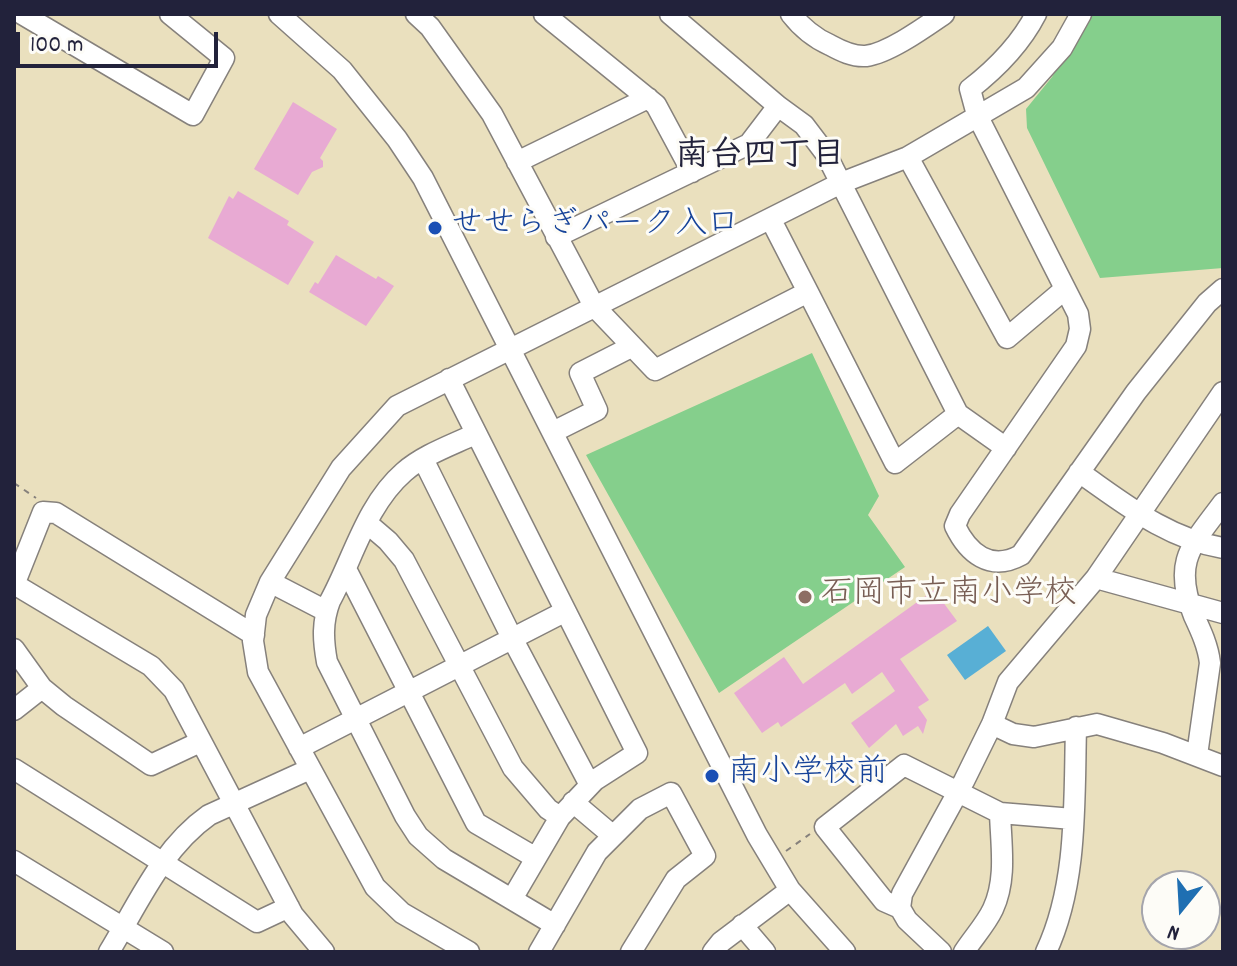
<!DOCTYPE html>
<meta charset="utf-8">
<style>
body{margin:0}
#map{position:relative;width:1237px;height:966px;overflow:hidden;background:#eae0be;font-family:Dekko,sans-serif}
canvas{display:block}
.frame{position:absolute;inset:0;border:16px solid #22223b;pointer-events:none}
.north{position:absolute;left:1141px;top:870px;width:80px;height:80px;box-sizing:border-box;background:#fdfcf7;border:2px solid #a5a5ac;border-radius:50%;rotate:198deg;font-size:22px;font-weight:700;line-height:32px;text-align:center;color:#22223b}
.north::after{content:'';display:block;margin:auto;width:28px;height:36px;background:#1f6fb2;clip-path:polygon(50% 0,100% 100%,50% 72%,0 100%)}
.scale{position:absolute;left:16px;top:32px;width:202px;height:36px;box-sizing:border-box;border:4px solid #22223b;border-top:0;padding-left:10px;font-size:24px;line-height:28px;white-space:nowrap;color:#22223b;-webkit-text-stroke:6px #fdfcf7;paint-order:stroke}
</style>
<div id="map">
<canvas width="1237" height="966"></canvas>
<div class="frame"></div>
<div class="north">N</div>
<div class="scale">100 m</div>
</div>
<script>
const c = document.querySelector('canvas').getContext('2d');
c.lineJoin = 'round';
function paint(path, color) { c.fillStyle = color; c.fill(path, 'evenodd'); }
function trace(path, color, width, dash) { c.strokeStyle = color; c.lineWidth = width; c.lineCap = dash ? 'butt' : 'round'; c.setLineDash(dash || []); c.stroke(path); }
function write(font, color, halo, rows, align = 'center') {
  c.font = font + ' Dekko,"Klee One",sans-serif'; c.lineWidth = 6; c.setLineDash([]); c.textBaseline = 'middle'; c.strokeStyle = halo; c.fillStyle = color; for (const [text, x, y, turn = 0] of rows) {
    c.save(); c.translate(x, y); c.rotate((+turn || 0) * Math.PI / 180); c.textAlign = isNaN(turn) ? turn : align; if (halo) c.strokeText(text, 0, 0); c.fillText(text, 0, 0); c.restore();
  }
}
const green = new Path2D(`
 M 1091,14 L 1223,14 L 1223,268 L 1100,278 L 1027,128 L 1026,109 L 1052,77 Z
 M 812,353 L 879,496 L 868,515 L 905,567 L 719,693 L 586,455 Z`);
const water = new Path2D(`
 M 988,626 L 1006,651 L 965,680 L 947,655 Z`);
const building = new Path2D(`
 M 293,102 L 337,129 L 320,158 L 323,161 L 323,167 L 312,172 L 298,195 L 254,169 Z
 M 238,191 L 289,221 L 287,225 L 314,242 L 288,285 L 208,238 L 229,196 L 233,199 Z
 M 336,255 L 376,279 L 378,276 L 394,286 L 366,326 L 309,292 L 315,282 L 318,284 Z
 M 934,590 L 957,621 L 900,659 L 929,700 L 918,707 L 927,720 L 923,734 L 918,726 L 903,736 L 896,724 L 869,748 L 851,723 L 895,691 L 882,672 L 852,694 L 845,683 L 781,727 L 778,722 L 762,733 L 734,693 L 784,657 L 803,684 Z`);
const path = new Path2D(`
 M 14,483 L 36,498
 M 786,851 L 810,834`);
const minor = new Path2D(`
 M 22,14 L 193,115 L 224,58 L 170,14
 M 279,14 L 342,70 L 397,139 L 423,178 L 757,835 L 790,890 L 845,952
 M 416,14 L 430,27 L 492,114 L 594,306 L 655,370 L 808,292 L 895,463 L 958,414
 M 544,14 L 656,105 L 692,172
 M 670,14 L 778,106 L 804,125 L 826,154 L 958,414 L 1006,448
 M 791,14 C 802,28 814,38 830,45 C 841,51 853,57 866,56 C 889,53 925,27 944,14
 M 1036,14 C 1020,45 997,68 970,89 L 977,115 L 1078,314 L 1080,329 L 1076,346 L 960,514 L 955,526 C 968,553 990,572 1021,555 L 1136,392 L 1207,303 L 1223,289
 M 908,157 L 1007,338 L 1065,289
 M 517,162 L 648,98
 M 771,220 L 808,292
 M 556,237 L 749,144 L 778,106
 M 449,379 L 637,753 L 595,780 L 560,817 L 512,899
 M 553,432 L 597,410 L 580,373 L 631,347
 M 475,434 C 452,445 423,455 404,472 C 366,505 353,559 330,601 C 322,622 323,640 327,662 L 405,816 L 418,836 L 444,859 L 555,925
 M 423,459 L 512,638 L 590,785
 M 1079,472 C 1125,504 1166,538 1223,548
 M 367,523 L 388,541 L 404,560 L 513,768 L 548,809 L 560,817
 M 347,571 L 476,823 L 536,858
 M 1096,578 L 1223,613
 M 270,582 L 326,611
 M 14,584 L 151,666 L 174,690 L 293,915 L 324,952
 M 14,585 L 43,512 L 56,513 L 254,635
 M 14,649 L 42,688 L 64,706 L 151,765 L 200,742
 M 14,710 L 42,688
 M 992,724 L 1013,734 L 1034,737 L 1097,724 L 1163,743 L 1223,766
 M 299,748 L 564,612
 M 1197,755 L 1210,663 C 1208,646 1201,631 1194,616 C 1172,561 1192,545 1223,503
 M 14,769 L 257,922 L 289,907
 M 573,802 L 612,835
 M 14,861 L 163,952
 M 900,908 L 902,894 L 964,781 L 992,724 L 1008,682 L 1096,578 L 1223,392
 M 742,925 L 765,952
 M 109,952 C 138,904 162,848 209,815 L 310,769
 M 469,952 L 402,913 L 375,887 L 258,672 L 253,641 L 256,615 L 270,582 L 341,468 L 397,406 L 841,183 L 908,157 L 1026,88 L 1062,48 L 1081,14
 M 539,952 L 597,852 L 640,809 L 671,793 L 705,856 L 676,879 L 631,952
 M 713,952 L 721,942 L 790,890
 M 941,952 L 907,920 L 900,908 L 884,901 L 825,827 L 904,765 L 1000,813 L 1073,819
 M 964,952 C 973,938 986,924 993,909 C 1007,879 1001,845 1000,813
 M 1046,952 C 1078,884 1074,801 1076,727`);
const markers = [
 [435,228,8,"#1a4fb4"],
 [805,597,8,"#8d6e63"],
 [712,776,8,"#1a4fb4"]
];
const transitNames = [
 ["せせらぎパーク入口",451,228],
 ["南小学校前",728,776]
];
const educationNames = [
 ["石岡市立南小学校",821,597]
];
const neighbourhoodNames = [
 ["南台四丁目",760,159]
];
paint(green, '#85cf8c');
paint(water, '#58afd5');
paint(building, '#e8aad3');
trace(minor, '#86817c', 23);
trace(path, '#86817c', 2, [6, 6]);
trace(minor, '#fff', 20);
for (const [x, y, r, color] of markers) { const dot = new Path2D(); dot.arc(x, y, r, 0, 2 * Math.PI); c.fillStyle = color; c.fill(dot); trace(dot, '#fdfcf7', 3); }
write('32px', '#164399', '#fdfcf7', transitNames, 'left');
write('32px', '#785e54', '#fdfcf7', educationNames, 'left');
write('bold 34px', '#22223b', '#fdfcf7', neighbourhoodNames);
</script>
